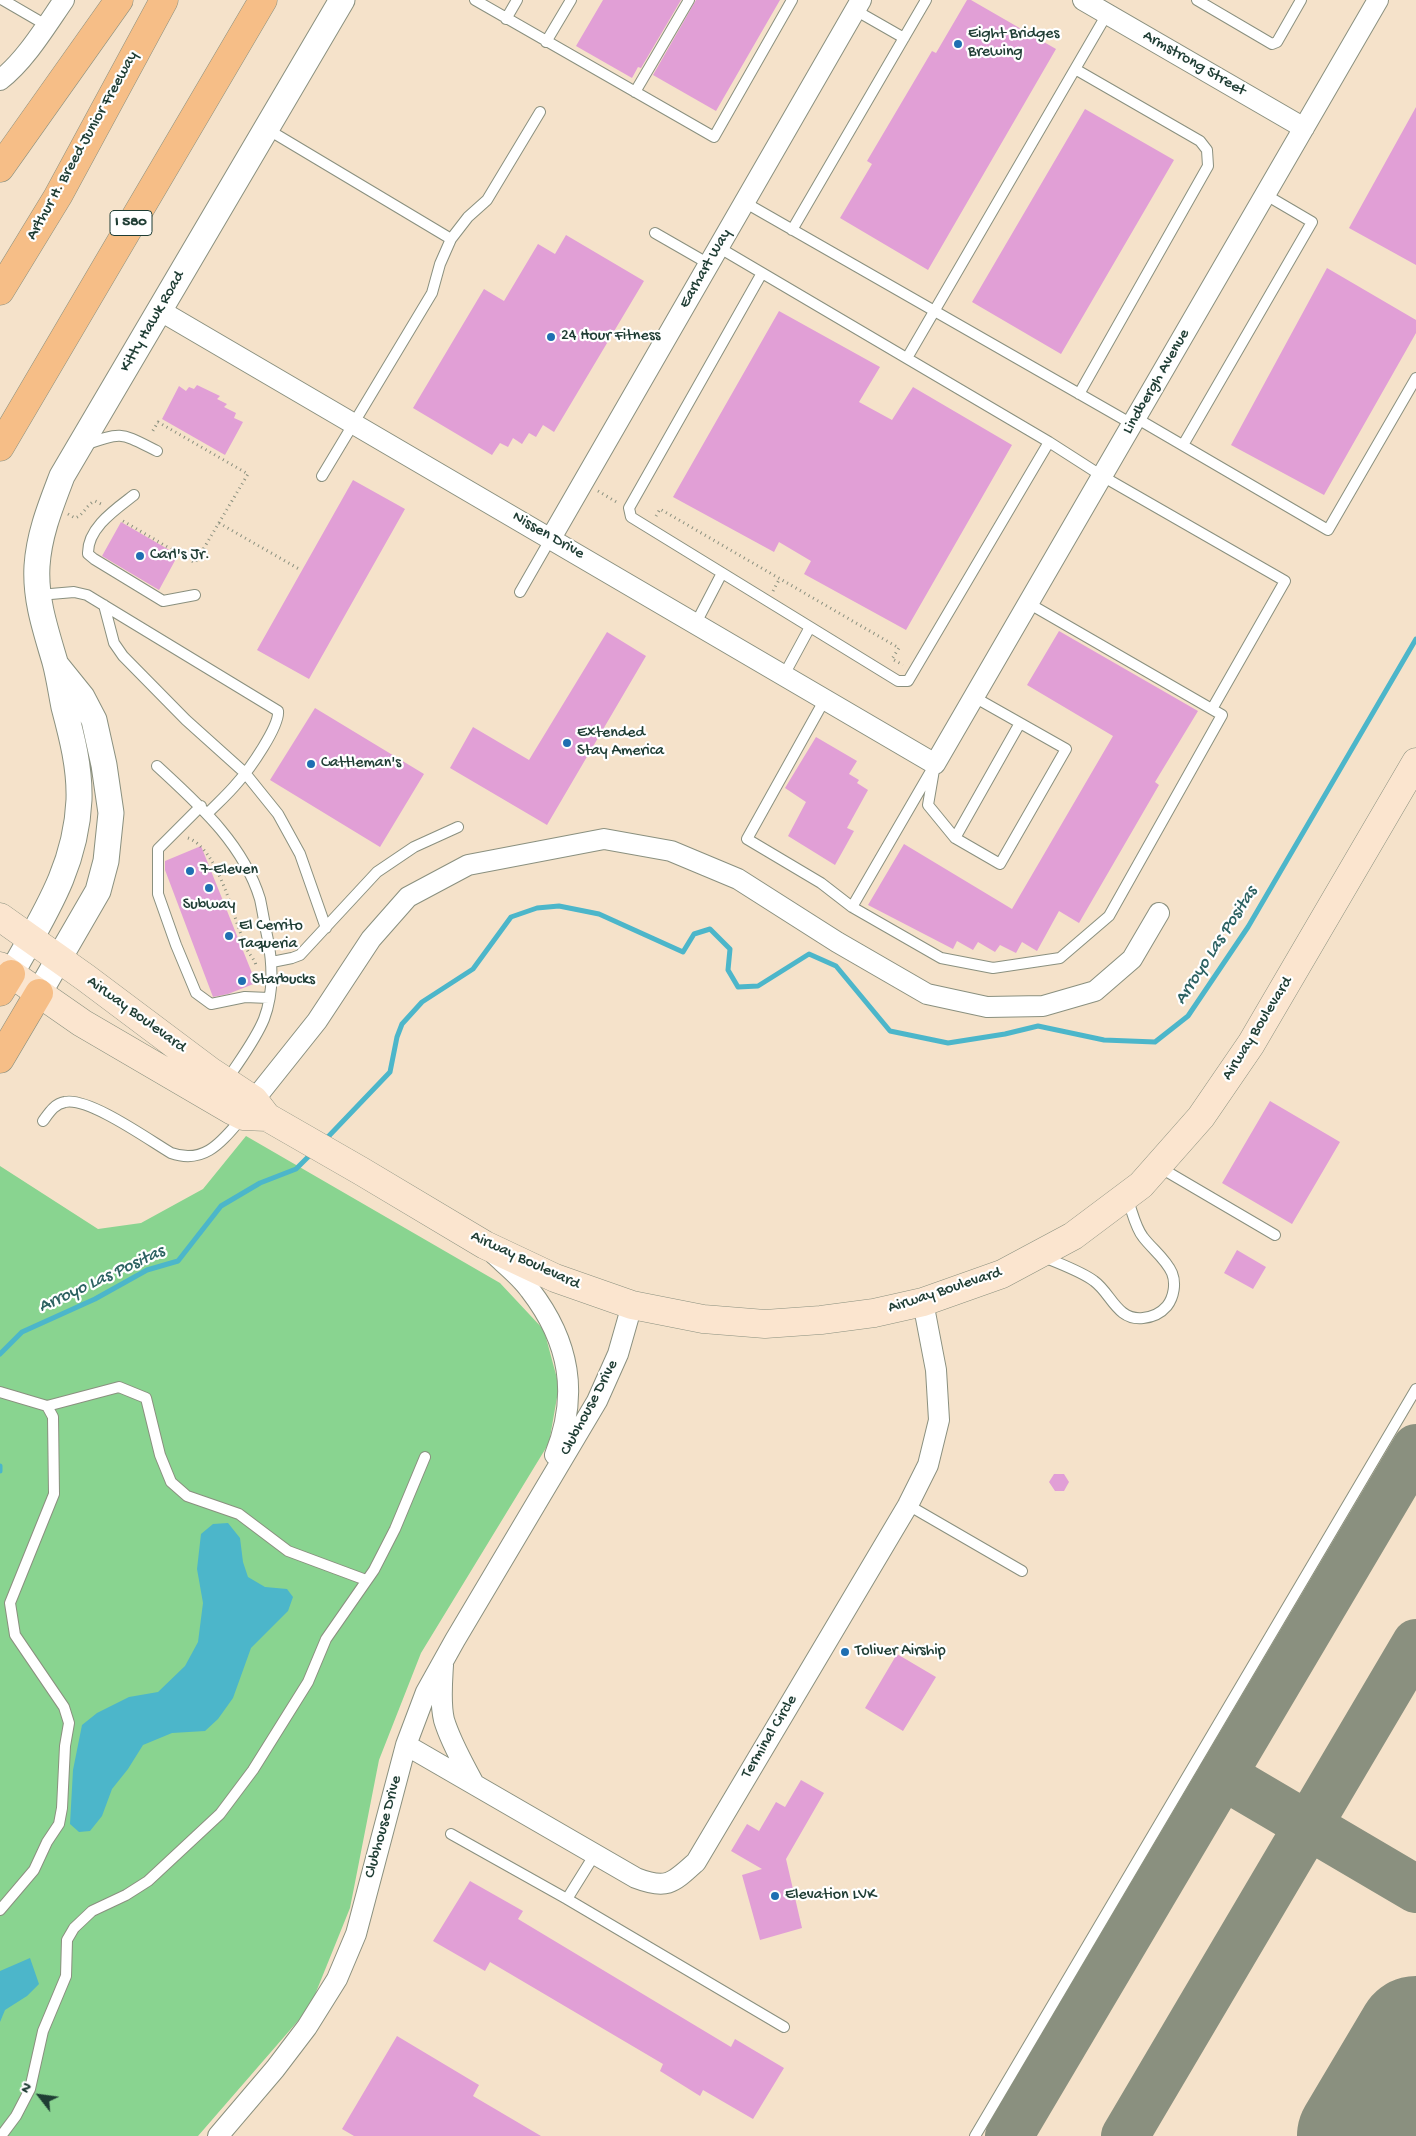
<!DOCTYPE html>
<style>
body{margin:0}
#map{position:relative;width:1416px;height:2136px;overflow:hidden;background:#f5e2ca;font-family:"Gochi Hand",sans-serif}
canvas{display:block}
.north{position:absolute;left:15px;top:2071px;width:50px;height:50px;-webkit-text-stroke:4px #fff;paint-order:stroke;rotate:300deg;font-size:14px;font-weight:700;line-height:20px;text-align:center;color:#1f3d34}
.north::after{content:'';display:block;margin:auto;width:18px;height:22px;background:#1f3d34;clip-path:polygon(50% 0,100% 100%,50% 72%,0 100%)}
</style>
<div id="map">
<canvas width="1416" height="2136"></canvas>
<div class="north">N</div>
</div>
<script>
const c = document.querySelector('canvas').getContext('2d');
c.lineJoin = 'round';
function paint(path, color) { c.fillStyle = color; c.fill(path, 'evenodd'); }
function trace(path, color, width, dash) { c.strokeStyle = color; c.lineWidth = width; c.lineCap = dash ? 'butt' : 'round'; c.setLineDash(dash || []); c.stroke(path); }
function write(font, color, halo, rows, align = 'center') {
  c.font = font + ' "Gochi Hand",sans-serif'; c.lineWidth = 4.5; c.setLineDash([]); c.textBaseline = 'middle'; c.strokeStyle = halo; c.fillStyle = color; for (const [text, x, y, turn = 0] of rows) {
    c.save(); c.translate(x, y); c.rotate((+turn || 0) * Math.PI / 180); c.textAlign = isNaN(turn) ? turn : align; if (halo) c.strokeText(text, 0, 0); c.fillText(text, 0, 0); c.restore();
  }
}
const green = new Path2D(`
 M 246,1136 L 500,1283 L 544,1330 L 559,1386 L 549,1443 L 421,1653 L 379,1760 L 350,1908 L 310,2007 L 198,2136 L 0,2136 L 0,1166 L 98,1229 L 141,1223 L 203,1189 Z`);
const water = new Path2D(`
 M 228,1523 L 240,1538 L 243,1562 L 248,1577 L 265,1587 L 287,1589 L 293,1597 L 288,1611 L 251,1648 L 233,1698 L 218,1719 L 205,1731 L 172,1733 L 143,1745 L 128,1769 L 112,1789 L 102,1816 L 90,1831 L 79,1832 L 70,1824 L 73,1770 L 82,1725 L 97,1713 L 129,1697 L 158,1692 L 185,1666 L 198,1642 L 203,1603 L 197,1569 L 201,1534 L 213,1524 Z
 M 30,1958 L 39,1984 L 27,1996 L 5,2010 L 0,2022 L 0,1971 Z`);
const stream = new Path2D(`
 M 325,1140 L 390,1072 L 397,1037 L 402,1024 L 422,1002 L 473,969 L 511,917 L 537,908 L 559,906 L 599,914 L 683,952 L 694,934 L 710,929 L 730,949 L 728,970 L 738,987 L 758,986 L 809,954 L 836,966 L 890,1031 L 948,1043 L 1005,1034 L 1038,1026 L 1104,1040 L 1155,1042 L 1188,1016 L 1248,927 L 1416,639
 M 0,1354 L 22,1332 L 95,1299 L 147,1270 L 178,1261 L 221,1206 L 260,1183 L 296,1169 L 312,1153
 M 0,1466 L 0,1471`);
const taxiway = new Path2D(`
 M 1222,1775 L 1416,1889
 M 1009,2136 L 1416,1448
 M 1125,2136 L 1416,1643`);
const runway = new Path2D(`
 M 1356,2136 L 1416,2035`);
const building = new Path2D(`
 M 603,0 L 681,0 L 641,68 L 638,67 L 632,78 L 576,46 Z
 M 696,0 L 780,0 L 716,111 L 653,75 Z
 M 967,0 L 971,0 L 1056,49 L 928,270 L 840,218 L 872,164 L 867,161 L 932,51 L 936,53 Z
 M 1416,107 L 1416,265 L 1349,228 Z
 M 1085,109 L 1174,160 L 1061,354 L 972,302 Z
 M 566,235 L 644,281 L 554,432 L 543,425 L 536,437 L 529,433 L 522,444 L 513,438 L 508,447 L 500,443 L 492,455 L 413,408 L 484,289 L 504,301 L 538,244 L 555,254 Z
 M 1327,268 L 1416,320 L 1416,333 L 1324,495 L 1231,445 Z
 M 779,311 L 880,367 L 859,402 L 892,420 L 913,387 L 1012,445 L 906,630 L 804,574 L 811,561 L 779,542 L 774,552 L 673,497 Z
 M 197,385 L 220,396 L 217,399 L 227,404 L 224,407 L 236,413 L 234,418 L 243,422 L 225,455 L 162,419 L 179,386 L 186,391 L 189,387 L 194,389 Z
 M 353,480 L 405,509 L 309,679 L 257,650 Z
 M 121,522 L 178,555 L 159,590 L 102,556 Z
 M 1059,631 L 1198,711 L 1155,782 L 1159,785 L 1079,923 L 1059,911 L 1037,951 L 1022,942 L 1016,953 L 1000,945 L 995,952 L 978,942 L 973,950 L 957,941 L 953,949 L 868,905 L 904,844 L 1012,909 L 1113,736 L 1027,685 Z
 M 607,632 L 646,656 L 547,825 L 450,768 L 473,727 L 529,760 Z
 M 315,708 L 424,774 L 380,847 L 270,780 Z
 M 816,737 L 857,761 L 849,774 L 859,780 L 857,783 L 868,790 L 847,828 L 854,831 L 835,865 L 788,836 L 806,802 L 785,788 Z
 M 201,846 L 256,983 L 228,994 L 213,997 L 165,870 L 165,861 Z
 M 1270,1101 L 1340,1142 L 1292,1224 L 1222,1183 Z
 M 1237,1250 L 1266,1267 L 1253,1289 L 1224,1273 Z
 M 1054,1474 L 1064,1474 L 1069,1482 L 1064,1491 L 1055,1491 L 1049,1482 Z
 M 897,1654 L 936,1677 L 903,1731 L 865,1708 Z
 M 801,1780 L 824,1793 L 786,1859 L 802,1928 L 760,1940 L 742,1875 L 762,1869 L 731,1851 L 747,1824 L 759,1831 L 776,1802 L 785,1807 Z
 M 470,1881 L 523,1911 L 518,1919 L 731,2047 L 735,2039 L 784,2068 L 753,2119 L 703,2090 L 700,2096 L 660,2071 L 663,2064 L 490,1962 L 485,1971 L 433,1941 Z
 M 397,2036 L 479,2085 L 473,2096 L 541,2136 L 354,2136 L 342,2129 Z`);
const path = new Path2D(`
 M 598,491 L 618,503
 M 68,514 L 75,518 C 84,515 86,505 95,501 L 103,505
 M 656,516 L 660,509 L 899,648 L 892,659 L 903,665
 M 123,521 L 195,563 L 248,474 L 158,422 L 151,434
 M 219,523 L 299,569
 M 773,591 L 780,578
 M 188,838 C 220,850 233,920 247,949 C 249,955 255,959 256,966`);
const service = new Path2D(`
 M 3,0 L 46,25
 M 475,0 L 714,137 L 792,0
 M 1197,0 L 1272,44 L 1277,42 L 1301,0
 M 855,10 L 904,38
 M 506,19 L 517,0
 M 546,42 L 571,0
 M 1075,69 L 1200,141 L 1207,150 L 1208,166 L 1079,394
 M 635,92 L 689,0
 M 267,129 L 451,239
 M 744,202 L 1132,424
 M 792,230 L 926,0
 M 655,233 L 709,264
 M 718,247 L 1049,442 L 1102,476 L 1285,581 L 1212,709
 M 762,273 L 629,508 L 631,517 L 898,681 L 908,681 L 1049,442
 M 907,358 L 1107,14
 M 1136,418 L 1328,530 L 1416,378
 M 85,445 C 123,431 121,433 157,451
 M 1183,445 L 1312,222 L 1266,195
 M 322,476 L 432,293 L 440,264 L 451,239 L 468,217 L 487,200 L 540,112
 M 134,495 C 116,509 87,528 88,554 L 94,559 L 163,601 L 195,595
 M 520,592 L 551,538
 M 39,595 L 74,592 L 87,595 L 278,711 C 280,726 249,770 238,782 C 229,793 218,803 208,813
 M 104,605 L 114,643 L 123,656 L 186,720 L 245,773 L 278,814 L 300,854 L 326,928
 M 696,623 L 722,573
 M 784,675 L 810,627
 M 974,697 L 1066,749 L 1000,864 L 955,838 L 1020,723
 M 825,699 L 747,839 L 821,883 L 852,907
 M 935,764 L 852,907 L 941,958 L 993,968 L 1060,958 L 1109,916 L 1222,715 L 1028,603
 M 157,766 C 198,804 243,843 260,899 C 263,913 265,927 268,940 C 273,967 274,993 264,1019 C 255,1041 239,1061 227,1080
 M 934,770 L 928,805 L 955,838
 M 201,806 L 158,849 L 158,894 L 176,945 L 196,993 L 211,1004 L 245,997 L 269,998
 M 272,962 L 292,958 L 300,955 L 377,872 L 414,847 L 458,827
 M 43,1121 C 49,1113 54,1104 65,1102 C 89,1097 149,1140 171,1153 C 205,1165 222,1141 242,1118
 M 1159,1167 L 1275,1235
 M 1042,1256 C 1057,1263 1081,1271 1094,1281 C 1111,1293 1117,1321 1143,1318 C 1153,1317 1161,1313 1167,1306 C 1174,1297 1176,1283 1172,1273 C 1166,1259 1152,1249 1143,1237 C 1135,1227 1132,1210 1127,1198
 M 0,1392 L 47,1406 L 53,1417 L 54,1494 L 10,1603 L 15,1635 L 64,1707 L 69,1723 L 65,1746 L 62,1808 L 59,1824 L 47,1842 L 34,1870 L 0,1910
 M 47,1406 L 119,1387 L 146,1398 L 160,1455 L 171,1482 L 187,1496 L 239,1514 L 288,1551 L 366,1580
 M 908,1505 L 1022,1571
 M 451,1834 L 567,1899
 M 595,1854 L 567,1899 L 784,2027
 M 1,2136 L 16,2116 L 30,2089 L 43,2031 L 66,1976 L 67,1940 L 74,1928 L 92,1911 L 126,1895 L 148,1881 L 220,1814 L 253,1770 L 308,1682 L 326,1639 L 374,1570 L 395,1529 L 425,1457
 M 975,2136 L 1416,1389`);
const minor = new Path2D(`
 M 1083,0 L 1304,128
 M 0,80 C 25,61 46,26 64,0
 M 159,310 L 935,764 L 1378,0
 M 551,538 L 861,0
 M 254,1100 L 317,1021 L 371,939 L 408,897 L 468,865 L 604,839 L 671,851 L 738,879 L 837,942 L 927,994 L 987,1007 L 1043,1006 L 1095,991 L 1132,959 L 1159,913
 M 495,1255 C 507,1266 521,1277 530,1290 C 570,1342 579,1395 555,1455
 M 443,1665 C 442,1683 440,1703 444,1720 C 451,1743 463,1763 474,1784
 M 406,1745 L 636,1878 C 667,1890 673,1883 696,1862 L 908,1505 L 928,1465 L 939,1420 L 936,1370 L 923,1302
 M 218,2136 L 275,2069 L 307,2027 L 337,1979 L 356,1934 L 406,1745 L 426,1692 L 455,1640 L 597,1401 L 618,1354 L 632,1305`);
const tertiary = new Path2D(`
 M 11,974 C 43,916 76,868 79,800 C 80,768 72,737 64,707 C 61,692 59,677 55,662 C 46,631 35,600 37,566 C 39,534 51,505 62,476 L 342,0
 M 39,993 L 98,891 L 106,861 L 111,813 L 104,765 L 94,720 L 82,697 L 57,666`);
const secondary = new Path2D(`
 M 0,917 L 86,978 L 210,1071 L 254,1100 L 267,1117 L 361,1171 L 485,1245 L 555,1278 L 632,1305 L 703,1319 L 765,1324 L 821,1320 L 874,1313 L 923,1302 L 1002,1274 L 1073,1236 L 1141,1185 L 1201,1117 L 1251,1044 L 1416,762
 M 0,966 L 82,1023 L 231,1110 L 243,1116 L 267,1117`);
const motorway = new Path2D(`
 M 0,168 L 119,0
 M 0,291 L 58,196 L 164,0
 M 0,447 L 263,0
 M 0,992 L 11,974
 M 0,1059 L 39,993`);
const markers = [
 [958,44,5,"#1f6fb2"],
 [551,337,5,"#1f6fb2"],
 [140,556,5,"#1f6fb2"],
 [567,743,5,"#1f6fb2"],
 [311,764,5,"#1f6fb2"],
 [190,871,5,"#1f6fb2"],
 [209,888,5,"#1f6fb2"],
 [229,936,5,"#1f6fb2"],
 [242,981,5,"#1f6fb2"],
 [845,1652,5,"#1f6fb2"],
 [775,1896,5,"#1f6fb2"]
];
const shields = [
 [131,223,42]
];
const shieldNames = [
 ["I 580",131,223]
];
const poiNames = [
 ["Eight Bridges",968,35],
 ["Brewing",968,53],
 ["24 Hour Fitness",561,337],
 ["Carl's Jr.",150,556],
 ["Extended",577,734],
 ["Stay America",577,752],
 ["Cattleman's",321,764],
 ["7-Eleven",200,871],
 ["Subway",209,906,"center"],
 ["El Cerrito",239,927],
 ["Taqueria",239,945],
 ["Starbucks",252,981],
 ["Toliver Airship",855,1652],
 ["Elevation LVK",785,1896]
];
const streetNames = [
 ["Armstrong Street",1194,64,30],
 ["Arthur H. Breed Junior Freeway",83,146,-61],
 ["Earhart Way",706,269,-60],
 ["Kitty Hawk Road",153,322,-60],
 ["Lindbergh Avenue",1157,382,-60],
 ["Nissen Drive",548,536,30],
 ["Airway Boulevard",136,1015,36],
 ["Airway Boulevard",1258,1029,-58],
 ["Airway Boulevard",525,1261,25],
 ["Airway Boulevard",945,1291,-18],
 ["Clubhouse Drive",590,1408,-62],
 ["Terminal Circle",770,1737,-59],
 ["Clubhouse Drive",384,1827,-75]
];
const waterNames = [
 ["Arroyo Las Positas",1217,946,-57],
 ["Arroyo Las Positas",102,1280,-25]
];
paint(green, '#89d490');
paint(water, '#4cb6ca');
trace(stream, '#4cb6ca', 5);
trace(taxiway, '#8a907f', 48);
trace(runway, '#8a907f', 118);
paint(building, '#e19fd6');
trace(service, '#8a907f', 12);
trace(minor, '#8a907f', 22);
trace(tertiary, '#8a907f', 27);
trace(secondary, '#8a907f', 29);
trace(motorway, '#8a907f', 29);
trace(path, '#8a907f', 3, [1, 4]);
trace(service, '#fff', 10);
trace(minor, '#fff', 20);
trace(tertiary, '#fff', 25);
trace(secondary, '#fbe5cf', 28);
trace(motorway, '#f6be87', 28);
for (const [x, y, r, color] of markers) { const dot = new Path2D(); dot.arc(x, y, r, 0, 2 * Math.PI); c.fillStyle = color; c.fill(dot); trace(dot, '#fff', 2); }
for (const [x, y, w] of shields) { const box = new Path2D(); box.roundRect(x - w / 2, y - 12.5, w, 25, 4); c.fillStyle = '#fff'; c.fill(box); trace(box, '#1f3d34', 1); }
write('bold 15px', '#1f3d34', null, shieldNames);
write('16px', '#1f3d34', '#fff', poiNames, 'left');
write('16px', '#1f3d34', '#fff', streetNames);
write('italic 18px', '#2c6161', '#fff', waterNames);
</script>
